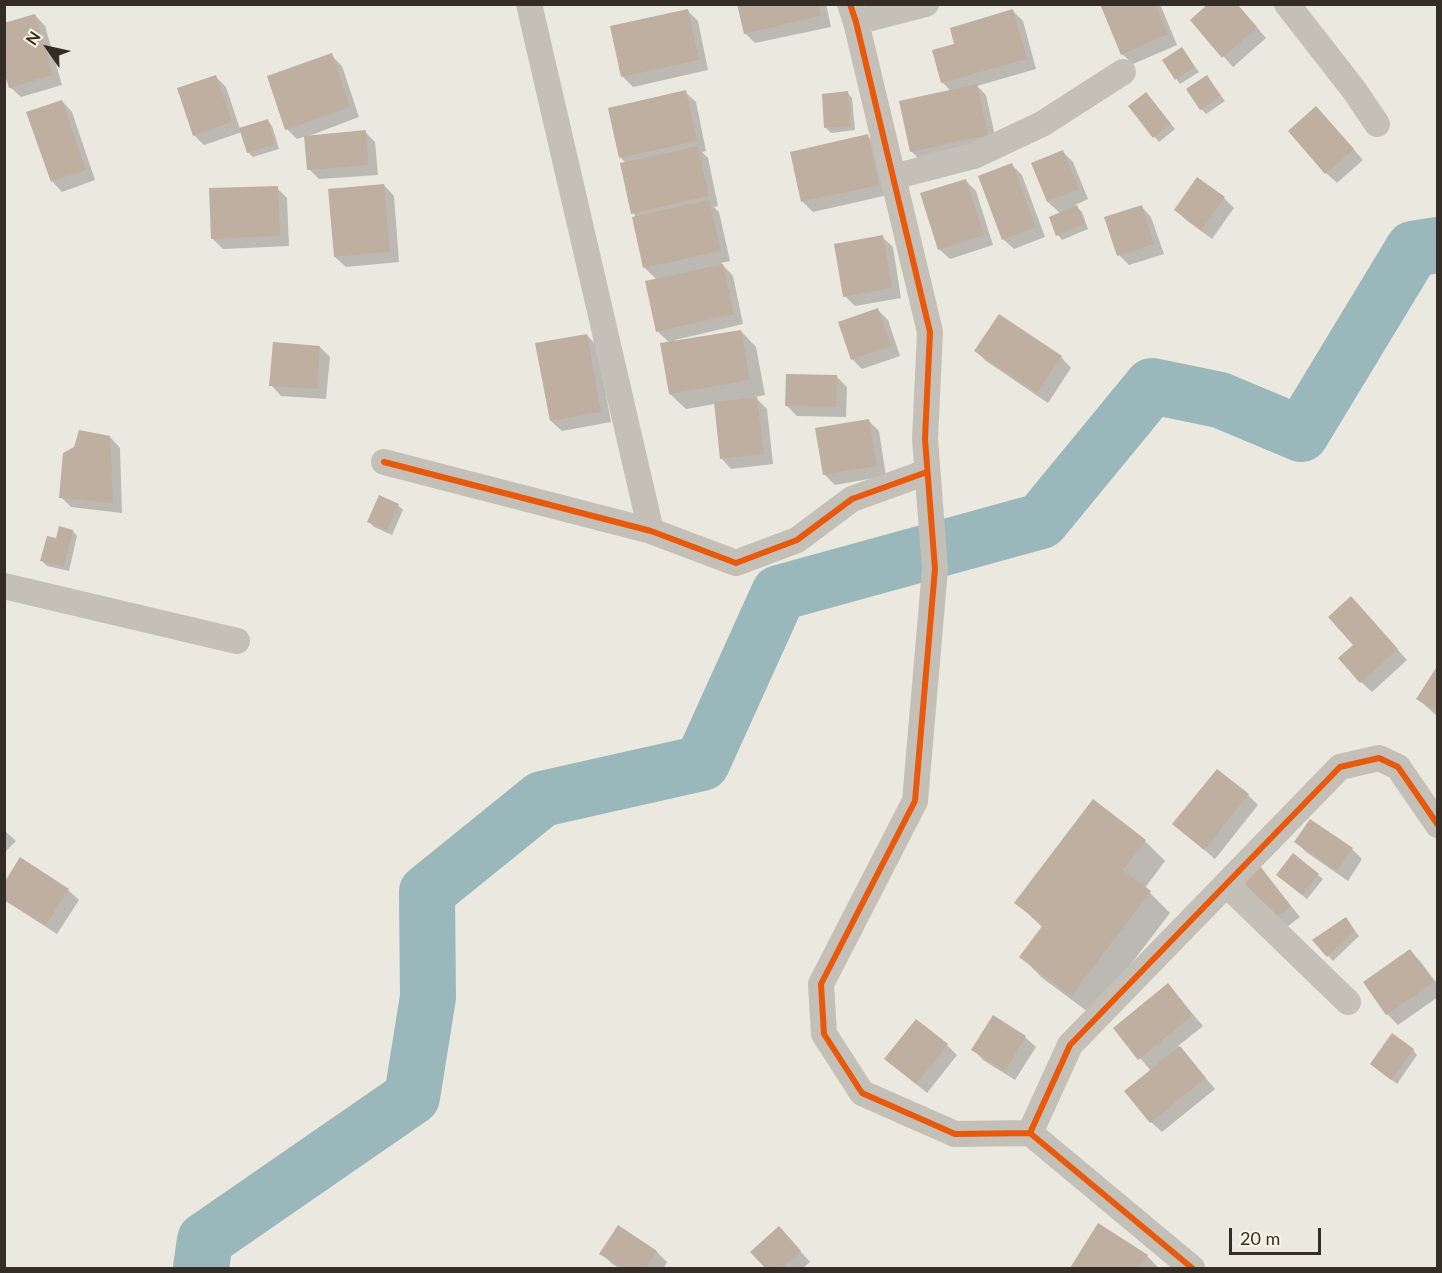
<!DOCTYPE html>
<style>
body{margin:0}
#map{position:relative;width:1442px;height:1273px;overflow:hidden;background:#ebe8df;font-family:Lato,sans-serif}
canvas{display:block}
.frame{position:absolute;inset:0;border:6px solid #342d26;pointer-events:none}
.north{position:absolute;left:18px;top:18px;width:60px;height:60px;-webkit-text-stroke:4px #f9f3e5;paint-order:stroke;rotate:304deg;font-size:16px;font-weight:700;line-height:24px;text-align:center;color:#342d26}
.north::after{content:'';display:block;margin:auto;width:21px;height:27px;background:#342d26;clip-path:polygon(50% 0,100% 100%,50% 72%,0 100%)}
.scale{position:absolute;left:1229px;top:1228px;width:92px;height:27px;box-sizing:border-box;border:3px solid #342d26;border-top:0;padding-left:8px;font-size:18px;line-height:21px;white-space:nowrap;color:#342d26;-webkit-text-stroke:4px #f9f3e5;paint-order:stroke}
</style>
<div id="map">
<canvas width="1442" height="1273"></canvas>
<div class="frame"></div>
<div class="north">N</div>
<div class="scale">20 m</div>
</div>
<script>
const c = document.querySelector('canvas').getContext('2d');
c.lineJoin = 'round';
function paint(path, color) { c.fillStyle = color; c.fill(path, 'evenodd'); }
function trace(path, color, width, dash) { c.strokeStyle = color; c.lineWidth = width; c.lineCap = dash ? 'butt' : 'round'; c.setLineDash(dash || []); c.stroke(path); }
const shadow = new Path2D(`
 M 739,4 L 826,4 L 831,27 L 755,43 L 745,33 Z
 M 1102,4 L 1160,4 L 1177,45 L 1133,64 L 1122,54 Z
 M 1237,4 L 1266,38 L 1233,67 L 1192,21 Z
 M 687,10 L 698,21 L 708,70 L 633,87 L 622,76 Z
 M 1013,11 L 1023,21 L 1036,69 L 977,86 L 986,95 L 997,145 L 921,161 L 911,151 L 951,91 L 942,82 L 956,45 Z
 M 35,15 L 45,26 L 62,85 L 21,97 L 10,87 Z
 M 1182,49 L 1199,72 L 1180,84 L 1164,61 Z
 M 331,55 L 342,66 L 359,117 L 306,137 L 365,132 L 375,142 L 378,175 L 319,179 L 309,169 L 306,136 L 297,139 L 287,129 Z
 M 216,77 L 226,87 L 240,129 L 268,121 L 272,126 L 279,149 L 253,157 L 248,152 L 242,132 L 204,145 L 194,135 Z
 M 1207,77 L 1225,101 L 1206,114 L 1201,109 Z
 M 685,92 L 696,102 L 706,151 L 702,152 L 708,158 L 718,206 L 714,207 L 719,212 L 730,261 L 721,263 L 733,276 L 743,324 L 675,340 L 675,342 L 741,331 L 756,347 L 765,395 L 755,397 L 767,409 L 773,464 L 731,469 L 721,458 L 715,404 L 686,409 L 670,394 L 670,343 L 657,331 L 657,280 L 645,268 L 634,219 L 637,218 L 633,213 L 626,163 L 621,158 Z
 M 848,93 L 852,98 L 855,130 L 831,133 L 826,128 Z
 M 1150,98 L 1175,129 L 1159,142 L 1130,106 Z
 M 62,101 L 72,112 L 95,180 L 62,192 L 52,181 Z
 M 1326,118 L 1363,160 L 1337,183 L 1326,173 Z
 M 868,136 L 878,146 L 888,195 L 813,212 L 803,202 L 792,153 Z
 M 1063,152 L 1073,162 L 1088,199 L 1075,205 L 1082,212 L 1088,229 L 1062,240 L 1058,235 L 1061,214 L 1048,202 L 1033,164 Z
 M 1012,165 L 1022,175 L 1045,237 L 1014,249 L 1003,239 Z
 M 965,180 L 976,191 L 993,245 L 950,259 L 939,249 Z
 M 384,185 L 394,196 L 399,262 L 346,267 L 335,257 Z
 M 277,188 L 287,198 L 289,246 L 223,249 L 212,238 Z
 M 1224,198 L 1234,208 L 1212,239 L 1186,220 L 1176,210 Z
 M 1141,206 L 1151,217 L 1164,254 L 1129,265 L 1119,255 Z
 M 882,237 L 893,247 L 901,298 L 855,306 L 845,296 Z
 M 878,310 L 888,320 L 900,356 L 862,369 L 852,359 Z
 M 587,335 L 597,346 L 611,422 L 562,431 L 551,421 Z
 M 320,347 L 330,357 L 326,399 L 281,396 L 271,385 Z
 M 976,351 L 1061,357 L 1071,368 L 1048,403 L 986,361 Z
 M 837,377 L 847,387 L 846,417 L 797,416 L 786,405 Z
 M 868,420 L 879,431 L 886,476 L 835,485 L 825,475 Z
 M 110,437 L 120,448 L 122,513 L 71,507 L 61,497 Z
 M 398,505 L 403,510 L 392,535 L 374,527 L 369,522 Z
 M 73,531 L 77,536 L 69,571 L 47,566 L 42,561 L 57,540 Z
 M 1361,609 L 1407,660 L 1372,692 L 1361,682 L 1356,645 Z
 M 1438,668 L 1438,717 L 1418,699 Z
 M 1248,795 L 1258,805 L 1215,859 L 1174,824 Z
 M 1310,821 L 1352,849 L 1362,859 L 1348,881 L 1306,852 L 1296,842 Z
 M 4,830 L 16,841 L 4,853 Z
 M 1145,841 L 1165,861 L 1145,888 L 1170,913 L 1092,1015 L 1041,977 L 1021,956 L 1043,928 L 1016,902 Z
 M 1260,868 L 1300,917 L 1283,930 L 1273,920 Z
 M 1318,875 L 1323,879 L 1307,899 L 1283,880 Z
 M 68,890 L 79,900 L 57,934 L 4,900 Z
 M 1346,919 L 1359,936 L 1333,961 L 1314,940 Z
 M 1410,951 L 1420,961 L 1438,985 L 1438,997 L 1398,1025 L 1387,1014 L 1365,982 Z
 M 1168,985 L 1203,1026 L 1178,1046 L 1215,1089 L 1162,1132 L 1151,1122 L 1151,1071 L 1115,1029 Z
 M 993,1017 L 1025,1037 L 1036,1047 L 1015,1080 L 983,1060 L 973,1049 Z
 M 947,1045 L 957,1055 L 927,1093 L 886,1059 Z
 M 1413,1050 L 1417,1055 L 1397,1084 L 1371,1064 Z
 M 1099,1226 L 1147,1256 L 1157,1266 L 1156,1268 L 1071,1268 Z
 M 618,1227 L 657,1252 L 667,1262 L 664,1268 L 619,1268 L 612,1264 L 601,1253 Z
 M 789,1238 L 810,1262 L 803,1268 L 767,1268 L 752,1252 Z`);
const river = new Path2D(`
 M 201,1268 L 205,1240 L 412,1097 L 428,997 L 427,892 L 542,799 L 702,763 L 779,593 L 1041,521 L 1152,386 L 1220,400 L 1301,434 L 1413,249 L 1438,245`);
const building = new Path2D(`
 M 737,4 L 818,4 L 821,16 L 744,34 Z
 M 1100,4 L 1155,4 L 1168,34 L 1121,55 Z
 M 1208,4 L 1237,4 L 1257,27 L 1222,58 L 1190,20 Z
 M 688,9 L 699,60 L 621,77 L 610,26 Z
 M 1013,9 L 1027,59 L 941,83 L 932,50 L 954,44 L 950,28 Z
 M 35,14 L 53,75 L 9,88 L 4,72 L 4,23 Z
 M 1182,47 L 1195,67 L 1175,80 L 1162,60 Z
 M 332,53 L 350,107 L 285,130 L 267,76 Z
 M 216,75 L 232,122 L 193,136 L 177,88 Z
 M 1207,75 L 1221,96 L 1200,110 L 1186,89 Z
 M 977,84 L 988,135 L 910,152 L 899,101 Z
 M 686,90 L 697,141 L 619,158 L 608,108 Z
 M 848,91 L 851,126 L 824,128 L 822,94 Z
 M 1146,92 L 1171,124 L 1153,138 L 1128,106 Z
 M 62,100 L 86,170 L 51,182 L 26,112 Z
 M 1316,106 L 1354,149 L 1325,174 L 1288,131 Z
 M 268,119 L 275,144 L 247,153 L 239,128 Z
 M 366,130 L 368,165 L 307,170 L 304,136 Z
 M 868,134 L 879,185 L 801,202 L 790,152 Z
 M 698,146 L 709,196 L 631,214 L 620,163 Z
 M 1063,150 L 1079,189 L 1047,202 L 1031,163 Z
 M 1012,163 L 1036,227 L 1002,240 L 978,176 Z
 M 1197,177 L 1225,197 L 1201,230 L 1174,210 Z
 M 966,179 L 984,235 L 938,250 L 920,193 Z
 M 384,184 L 390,252 L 334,257 L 328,189 Z
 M 278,186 L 280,236 L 211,239 L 209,188 Z
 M 709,200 L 721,251 L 643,268 L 632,217 Z
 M 1077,205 L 1085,224 L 1056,236 L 1049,217 Z
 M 1142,205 L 1154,244 L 1117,256 L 1104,217 Z
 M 883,235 L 892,288 L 843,297 L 834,244 Z
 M 723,264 L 734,314 L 656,332 L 645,281 Z
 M 878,308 L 891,346 L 851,360 L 838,322 Z
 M 999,314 L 1062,356 L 1037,393 L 974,351 Z
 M 741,330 L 750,380 L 669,394 L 660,343 Z
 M 587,334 L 601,412 L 550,421 L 535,343 Z
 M 273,342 L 320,346 L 317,389 L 269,386 Z
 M 786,374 L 837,375 L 836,407 L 785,406 Z
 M 757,397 L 764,454 L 720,459 L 714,402 Z
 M 869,419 L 877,466 L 823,475 L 815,428 Z
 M 79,430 L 110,436 L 113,503 L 59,498 L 63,453 L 74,447 Z
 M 379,495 L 399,504 L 387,531 L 367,522 Z
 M 59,526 L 73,530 L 64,567 L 40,561 L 47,536 L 56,538 Z
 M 1351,596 L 1398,649 L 1360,683 L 1338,658 L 1353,645 L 1328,617 Z
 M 1438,665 L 1438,713 L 1416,699 Z
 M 1217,769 L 1249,794 L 1204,850 L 1172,824 Z
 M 1093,799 L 1146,840 L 1123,870 L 1151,891 L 1071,996 L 1019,957 L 1043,925 L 1014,903 Z
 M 1310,819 L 1353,848 L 1337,871 L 1294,842 Z
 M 1293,853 L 1319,874 L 1302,895 L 1276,875 Z
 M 20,857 L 69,889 L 46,925 L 4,900 L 4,883 Z
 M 1260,866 L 1291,906 L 1272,921 L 1241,881 Z
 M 1346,917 L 1355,931 L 1327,957 L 1312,940 Z
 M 1410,949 L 1434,982 L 1386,1015 L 1363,982 Z
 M 1168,983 L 1193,1015 L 1138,1060 L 1113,1028 Z
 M 993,1015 L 1026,1036 L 1005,1071 L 971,1050 Z
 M 916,1019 L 948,1044 L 916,1084 L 884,1059 Z
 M 1392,1033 L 1414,1049 L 1391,1080 L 1370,1064 Z
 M 1180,1046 L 1206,1078 L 1150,1123 L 1124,1091 Z
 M 1098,1223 L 1148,1255 L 1139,1268 L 1070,1268 Z
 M 618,1225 L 657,1251 L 646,1268 L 623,1268 L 599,1254 Z
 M 779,1226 L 801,1251 L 782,1268 L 765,1268 L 750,1252 Z`);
const street = new Path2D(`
 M 529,4 L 651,531
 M 850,4 L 856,22 L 930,332 L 925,439 L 935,569 L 915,801 L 821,984 L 824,1034 L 862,1093 L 955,1134 L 1030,1133
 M 1287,4 L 1354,90 L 1377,124
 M 856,22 L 926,4
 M 893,177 L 974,156 L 1042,124 L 1123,72
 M 384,462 L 651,531 L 736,563 L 797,540 L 852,499 L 927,472
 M 4,586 L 237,641
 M 1227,885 L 1348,1002
 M 1192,1268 L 1030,1133 L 1070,1045 L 1340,767 L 1379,758 L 1398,767 L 1438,825`);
const cycleway = new Path2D(`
 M 850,4 L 856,22 L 930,332 L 925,439 L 935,569 L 915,801 L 821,984 L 824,1034 L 862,1093 L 955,1134 L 1030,1133
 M 384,462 L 651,531 L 736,563 L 797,540 L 852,499 L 927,472
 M 1192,1268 L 1030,1133 L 1070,1045 L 1340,767 L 1379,758 L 1398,767 L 1438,825`);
paint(shadow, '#0003');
trace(river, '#9ab7bc', 56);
paint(building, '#beafa0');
trace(street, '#c4bfb7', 26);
trace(cycleway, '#e8590c', 6);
</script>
